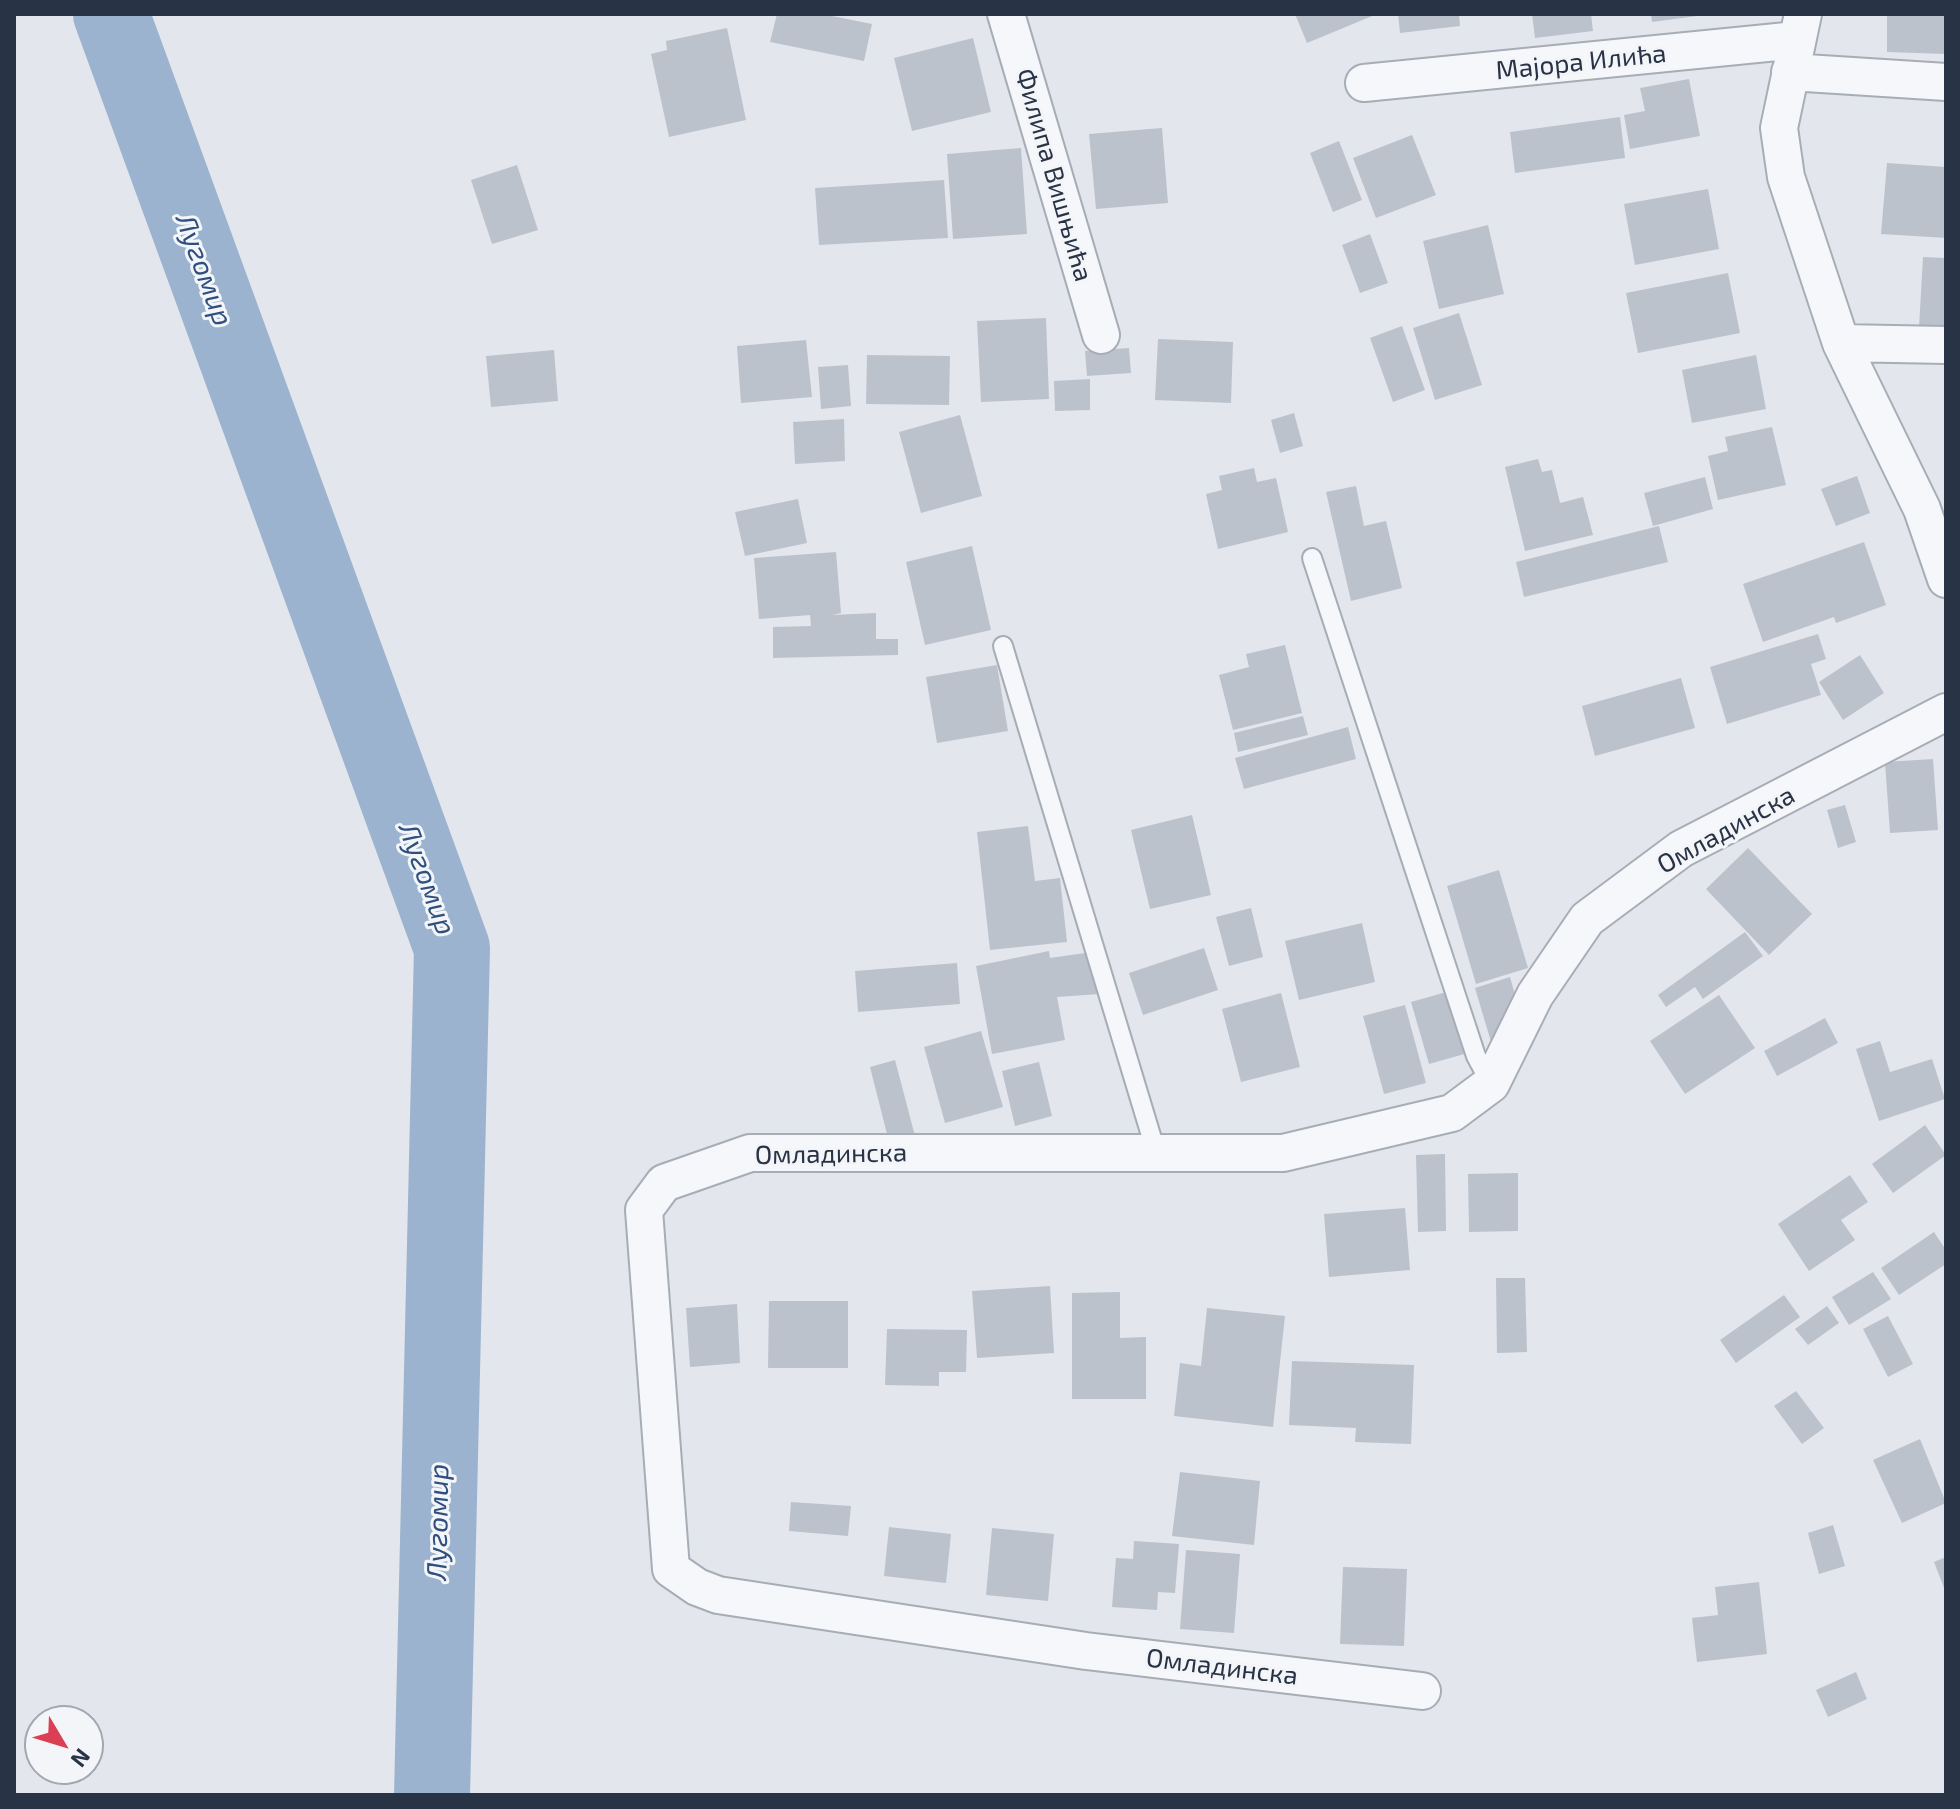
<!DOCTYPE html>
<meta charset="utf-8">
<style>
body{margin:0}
#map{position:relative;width:1960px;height:1809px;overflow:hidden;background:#e3e6ec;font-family:"Exo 2",sans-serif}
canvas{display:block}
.frame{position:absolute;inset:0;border:16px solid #293346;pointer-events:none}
.north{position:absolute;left:24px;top:1705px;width:80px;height:80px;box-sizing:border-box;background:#f3f5f9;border:2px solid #a2a7b1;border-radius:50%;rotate:128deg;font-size:22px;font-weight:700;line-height:32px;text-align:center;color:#293346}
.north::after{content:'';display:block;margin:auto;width:28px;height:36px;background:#da3f53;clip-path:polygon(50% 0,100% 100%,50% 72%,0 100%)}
</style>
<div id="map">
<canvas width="1960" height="1809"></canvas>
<div class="frame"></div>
<div class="north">N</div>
</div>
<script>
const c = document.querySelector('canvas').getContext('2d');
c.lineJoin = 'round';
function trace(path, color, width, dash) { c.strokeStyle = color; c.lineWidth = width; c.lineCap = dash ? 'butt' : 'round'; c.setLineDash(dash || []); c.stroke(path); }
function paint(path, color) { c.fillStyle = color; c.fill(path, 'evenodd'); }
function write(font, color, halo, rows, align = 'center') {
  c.font = font + ' "Exo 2",sans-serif'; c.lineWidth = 6; c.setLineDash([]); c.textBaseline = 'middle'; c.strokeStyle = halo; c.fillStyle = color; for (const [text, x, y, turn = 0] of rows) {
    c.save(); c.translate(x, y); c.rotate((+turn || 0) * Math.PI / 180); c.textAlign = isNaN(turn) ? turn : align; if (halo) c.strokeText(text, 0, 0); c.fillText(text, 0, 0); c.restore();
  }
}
const river = new Path2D(`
 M 111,14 L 452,948 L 432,1795`);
const building = new Path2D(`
 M 777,14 L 822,14 L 872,24 L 864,61 L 770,42 Z
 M 1295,14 L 1377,14 L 1307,43 Z
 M 1398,14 L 1459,14 L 1460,26 L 1400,33 Z
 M 1532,14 L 1591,14 L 1593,31 L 1535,38 Z
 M 1651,14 L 1697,14 L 1697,16 L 1652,22 Z
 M 1887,14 L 1946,14 L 1946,54 L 1887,52 Z
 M 727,28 L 746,120 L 669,137 L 651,54 L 667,50 L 666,41 Z
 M 973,38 L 991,112 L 912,131 L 894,58 Z
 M 1689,79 L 1700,136 L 1630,149 L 1624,115 L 1645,111 L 1640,88 Z
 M 1620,117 L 1625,158 L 1515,173 L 1510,132 Z
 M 1162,128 L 1168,203 L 1096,209 L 1089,134 Z
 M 1412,135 L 1436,195 L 1376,218 L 1353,158 Z
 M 1339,141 L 1362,200 L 1333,212 L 1310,153 Z
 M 1021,148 L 1027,234 L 953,239 L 947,154 Z
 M 1887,163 L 1946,167 L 1946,238 L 1881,234 Z
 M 517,165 L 538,230 L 492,244 L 471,180 Z
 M 944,180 L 948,238 L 819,245 L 815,188 Z
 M 1708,189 L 1719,249 L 1635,265 L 1624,204 Z
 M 1488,225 L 1504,294 L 1439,309 L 1423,241 Z
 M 1370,234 L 1388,283 L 1360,293 L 1342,245 Z
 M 1923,257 L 1946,258 L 1946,328 L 1919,327 Z
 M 1728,273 L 1740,333 L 1638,353 L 1626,293 Z
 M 1459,313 L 1482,385 L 1435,400 L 1413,328 Z
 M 1046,318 L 1049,399 L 981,402 L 977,321 Z
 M 1402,326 L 1425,390 L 1393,402 L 1370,338 Z
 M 1158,339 L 1233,342 L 1231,403 L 1155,400 Z
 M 806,340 L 812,397 L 741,403 L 737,346 Z
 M 1129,348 L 1131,373 L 1087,376 L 1085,351 Z
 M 554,350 L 558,401 L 491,407 L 486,356 Z
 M 867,355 L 950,356 L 949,405 L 866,404 Z
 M 1756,355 L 1766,409 L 1692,423 L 1682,370 Z
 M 848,365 L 851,406 L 821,409 L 818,367 Z
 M 1090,379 L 1090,410 L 1055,411 L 1054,381 Z
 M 1294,413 L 1303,446 L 1280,453 L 1271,420 Z
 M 960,415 L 982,496 L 921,513 L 899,432 Z
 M 844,419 L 845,461 L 795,464 L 793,422 Z
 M 1772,427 L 1786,485 L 1718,500 L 1708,456 L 1728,451 L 1725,437 Z
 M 1538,459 L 1542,472 L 1552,470 L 1560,503 L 1583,497 L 1593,535 L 1525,551 L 1505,467 Z
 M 1254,468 L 1257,482 L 1276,478 L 1288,532 L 1218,549 L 1206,494 L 1222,490 L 1219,476 Z
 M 1857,476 L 1870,513 L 1836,526 L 1821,489 Z
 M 1705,477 L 1713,509 L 1653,526 L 1644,493 Z
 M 1356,486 L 1364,526 L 1386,521 L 1402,588 L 1351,601 L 1326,492 Z
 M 798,499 L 807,543 L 745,556 L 735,512 Z
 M 1659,526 L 1668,562 L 1524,597 L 1516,562 Z
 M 1864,542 L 1886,605 L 1836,623 L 1834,617 L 1763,642 L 1743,584 Z
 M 972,546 L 991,630 L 925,645 L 906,562 Z
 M 836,552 L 841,613 L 832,615 L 876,613 L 876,639 L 898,639 L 898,655 L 773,658 L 773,627 L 811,626 L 810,615 L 759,619 L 754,558 Z
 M 1818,634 L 1826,659 L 1811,664 L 1821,695 L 1727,724 L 1710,667 Z
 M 1285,645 L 1302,713 L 1233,730 L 1219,675 L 1249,667 L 1246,654 Z
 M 1860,655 L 1884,693 L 1843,720 L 1819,682 Z
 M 997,665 L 1008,731 L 937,743 L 926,677 Z
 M 1681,678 L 1695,728 L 1595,756 L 1582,706 Z
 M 1303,716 L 1308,735 L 1238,752 L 1234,733 Z
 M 1348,727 L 1356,759 L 1244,789 L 1235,758 Z
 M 1933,759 L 1938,830 L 1890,833 L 1885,762 Z
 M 1845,805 L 1856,842 L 1838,848 L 1827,810 Z
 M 1192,815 L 1211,895 L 1150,909 L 1131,830 Z
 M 1028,826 L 1035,881 L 1060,878 L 1067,942 L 990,950 L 977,832 Z
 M 1748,848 L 1812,914 L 1769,955 L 1706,889 Z
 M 1499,870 L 1528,968 L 1476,984 L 1447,886 Z
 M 1251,908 L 1263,957 L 1229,966 L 1216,917 Z
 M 1362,923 L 1375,982 L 1299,1000 L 1285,941 Z
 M 1745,932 L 1763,956 L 1703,999 L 1695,987 L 1666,1007 L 1658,995 Z
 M 1204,948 L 1218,990 L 1143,1015 L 1129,973 Z
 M 1049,951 L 1050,958 L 1092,952 L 1100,994 L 1057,997 L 1065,1040 L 992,1054 L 976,966 Z
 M 957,963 L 960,1004 L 858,1012 L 855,971 Z
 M 1510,977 L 1520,1012 L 1494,1052 L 1475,988 Z
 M 1450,991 L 1468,1053 L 1429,1064 L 1411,1002 Z
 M 1281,993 L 1300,1067 L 1241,1082 L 1222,1009 Z
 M 1719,995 L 1755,1048 L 1685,1094 L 1650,1041 Z
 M 1405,1005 L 1426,1083 L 1384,1094 L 1363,1016 Z
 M 1825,1018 L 1838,1043 L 1777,1076 L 1764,1051 Z
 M 981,1031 L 1003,1107 L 945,1123 L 924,1047 Z
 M 1880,1041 L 1890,1072 L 1932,1059 L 1945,1099 L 1879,1121 L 1856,1049 Z
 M 895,1060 L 915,1136 L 889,1142 L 870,1067 Z
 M 1039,1062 L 1052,1116 L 1015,1126 L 1002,1071 Z
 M 1925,1125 L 1946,1155 L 1893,1193 L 1872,1164 Z
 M 1445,1154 L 1446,1231 L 1418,1232 L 1416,1155 Z
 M 1518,1173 L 1518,1231 L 1469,1232 L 1468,1174 Z
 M 1850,1175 L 1868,1202 L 1841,1220 L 1855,1240 L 1809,1271 L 1778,1224 Z
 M 1405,1208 L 1410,1270 L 1329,1277 L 1324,1214 Z
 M 1934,1232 L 1946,1250 L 1946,1264 L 1899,1295 L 1881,1268 Z
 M 1873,1272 L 1891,1299 L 1849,1325 L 1832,1297 Z
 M 1496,1278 L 1525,1278 L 1527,1352 L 1497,1353 Z
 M 1050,1286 L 1054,1353 L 977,1358 L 972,1291 Z
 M 1120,1292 L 1120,1338 L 1146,1337 L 1146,1399 L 1072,1399 L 1072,1293 Z
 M 1784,1295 L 1800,1317 L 1736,1363 L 1720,1340 Z
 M 769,1301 L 848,1301 L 848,1368 L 768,1368 Z
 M 737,1304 L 740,1363 L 690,1367 L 686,1308 Z
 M 1827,1306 L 1839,1323 L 1808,1345 L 1795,1329 Z
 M 1207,1308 L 1285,1316 L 1273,1427 L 1174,1416 L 1180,1363 L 1201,1366 Z
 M 1888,1316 L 1913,1364 L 1888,1377 L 1863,1329 Z
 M 887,1329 L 967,1330 L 966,1372 L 939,1372 L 939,1386 L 885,1385 Z
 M 1292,1361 L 1414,1365 L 1411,1444 L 1355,1442 L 1356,1428 L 1289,1425 Z
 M 1796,1391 L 1824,1428 L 1802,1444 L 1774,1406 Z
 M 1920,1439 L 1946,1503 L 1902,1523 L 1873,1460 Z
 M 1180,1472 L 1260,1481 L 1254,1545 L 1172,1536 Z
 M 791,1502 L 851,1506 L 848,1536 L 789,1531 Z
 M 1833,1525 L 1845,1566 L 1819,1574 L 1808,1533 Z
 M 889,1527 L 951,1534 L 946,1583 L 884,1576 Z
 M 992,1528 L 1054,1534 L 1048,1601 L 986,1595 Z
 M 1134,1541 L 1179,1544 L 1175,1593 L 1158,1592 L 1157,1610 L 1112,1607 L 1116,1558 L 1133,1559 Z
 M 1186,1550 L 1240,1554 L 1234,1633 L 1180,1629 Z
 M 1946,1557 L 1946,1593 L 1934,1562 Z
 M 1343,1567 L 1407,1569 L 1404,1646 L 1340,1644 Z
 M 1759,1582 L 1767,1654 L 1697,1662 L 1692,1618 L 1718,1615 L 1715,1587 Z
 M 1856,1672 L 1867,1699 L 1828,1717 L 1816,1690 Z`);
const lane = new Path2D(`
 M 1312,558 L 1476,1056 L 1491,1084
 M 1003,646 L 1156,1152`);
const street = new Path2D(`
 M 1006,14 L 1101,335
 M 1803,14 L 1779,128 L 1786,177 L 1841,343 L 1922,509 L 1946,579
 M 1790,72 L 1946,82
 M 1364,83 L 1797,40
 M 1841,343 L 1946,345
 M 1422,1691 L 1086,1651 L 718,1595 L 697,1587 L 671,1569 L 644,1210 L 664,1183 L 750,1153 L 1283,1153 L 1452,1113 L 1491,1084 L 1535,995 L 1587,919 L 1681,849 L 1946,712`);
const streetNames = [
 ["Мајора Илића",1581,62,-6],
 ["Филипа Вишњића",1054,175,74],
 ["Омладинска",1726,830,-29],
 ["Омладинска",831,1154,-1],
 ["Омладинска",1222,1667,7]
];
const waterNames = [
 ["Лугомир",204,270,70],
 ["Лугомир",427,879,70],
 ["Лугомир",438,1522,-89]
];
trace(river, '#9bb3cf', 76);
paint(building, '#bcc2cc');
trace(lane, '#a7adb7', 22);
trace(street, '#a7adb7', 40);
trace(lane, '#f6f7fa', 18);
trace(street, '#f6f7fa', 36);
write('26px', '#293346', '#f3f5f9', streetNames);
write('italic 28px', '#2f507e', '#f3f5f9', waterNames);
</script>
